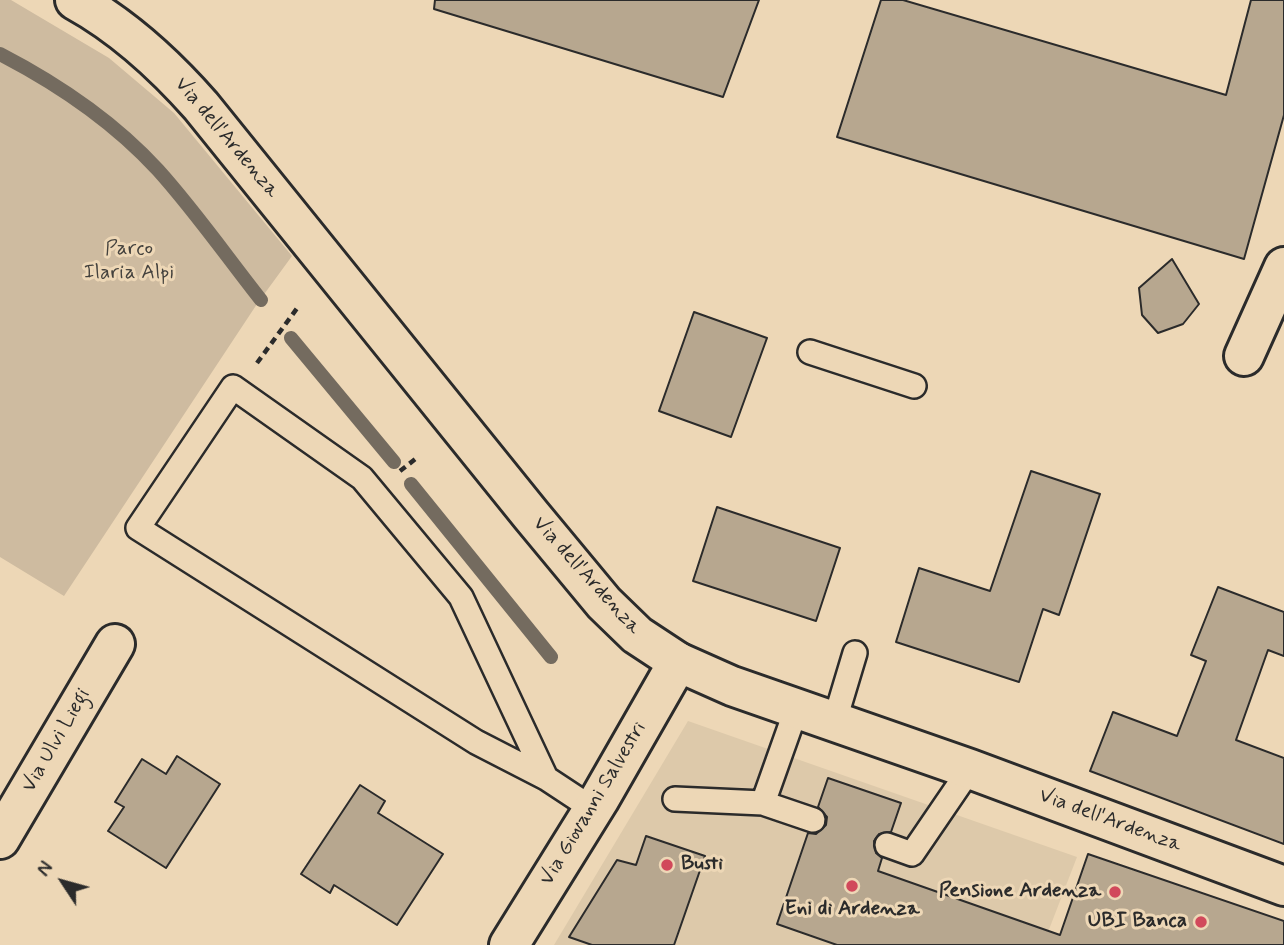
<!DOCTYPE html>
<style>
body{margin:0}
#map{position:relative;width:1284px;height:945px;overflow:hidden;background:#edd7b6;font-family:Mynerve,sans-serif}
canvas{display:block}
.north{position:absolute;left:28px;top:847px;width:70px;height:70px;-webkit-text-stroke:5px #edd7b6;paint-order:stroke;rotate:306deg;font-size:19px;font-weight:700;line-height:28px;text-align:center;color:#2b2b2b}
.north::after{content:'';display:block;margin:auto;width:24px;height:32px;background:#2b2b2b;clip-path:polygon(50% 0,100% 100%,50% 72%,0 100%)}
</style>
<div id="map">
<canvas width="1284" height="945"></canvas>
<div class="north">N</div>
</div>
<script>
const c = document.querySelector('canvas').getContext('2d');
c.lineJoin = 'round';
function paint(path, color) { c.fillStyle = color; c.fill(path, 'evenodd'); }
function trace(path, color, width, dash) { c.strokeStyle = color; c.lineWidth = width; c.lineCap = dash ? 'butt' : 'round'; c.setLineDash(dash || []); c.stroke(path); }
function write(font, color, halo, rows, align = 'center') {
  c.font = font + ' Mynerve,sans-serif'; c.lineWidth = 6; c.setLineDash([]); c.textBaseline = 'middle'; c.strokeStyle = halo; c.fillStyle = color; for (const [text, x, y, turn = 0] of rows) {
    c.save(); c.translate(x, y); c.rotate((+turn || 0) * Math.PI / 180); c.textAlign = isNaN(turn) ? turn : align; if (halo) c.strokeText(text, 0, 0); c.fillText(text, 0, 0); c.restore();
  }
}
const built = new Path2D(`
 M 688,721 L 1077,857 L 1043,945 L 554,945 Z`);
const green = new Path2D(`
 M 0,0 L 11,0 L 109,58 L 174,113 L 292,256 L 257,304 L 64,596 L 0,557 Z`);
const stream = new Path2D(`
 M 0,54 C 58,84 114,122 158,170 C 195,211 227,257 261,300
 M 291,338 L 394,462
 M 411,484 L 551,657`);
const building = new Path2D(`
 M 435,0 L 759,0 L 723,97 L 434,9 Z
 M 881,0 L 903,0 L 1226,95 L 1251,0 L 1284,0 L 1284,115 L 1244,259 L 837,137 Z
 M 1172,259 L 1199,304 L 1183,324 L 1158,333 L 1142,315 L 1139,288 Z
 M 694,312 L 767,338 L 731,437 L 659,411 Z
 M 1031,471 L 1100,494 L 1059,615 L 1043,609 L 1019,682 L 896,642 L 919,568 L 990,591 Z
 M 717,507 L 840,548 L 816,621 L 693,581 Z
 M 1218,587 L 1284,612 L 1284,656 L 1268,650 L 1236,740 L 1284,758 L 1284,844 L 1090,771 L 1113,712 L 1177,736 L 1206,661 L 1191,655 Z
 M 177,756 L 220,784 L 166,868 L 108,831 L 124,807 L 115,802 L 142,759 L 166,774 Z
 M 828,778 L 901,803 L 891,832 L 879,834 L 874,841 L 876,853 L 882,858 L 878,871 L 1060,935 L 1088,854 L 1284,921 L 1284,945 L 837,945 L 777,924 L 808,833 L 816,834 L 826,825 L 827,817 L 818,807 Z
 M 360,785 L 385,801 L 378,813 L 443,854 L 397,925 L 334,885 L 330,893 L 301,874 Z
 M 646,836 L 705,856 L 674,945 L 592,945 L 569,937 L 617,860 L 636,865 Z`);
const path = new Path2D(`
 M 257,363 L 298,307
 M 400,471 L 418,457`);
const lane = new Path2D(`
 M 810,352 L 914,386
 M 796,710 L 763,803 L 813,820
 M 834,723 L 855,653
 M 546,778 L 461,597 L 362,478 L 233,387 L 138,528 L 476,742 L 546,778 L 593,809
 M 675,799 L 763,803
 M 887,845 L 912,854 L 970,769`);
const street = new Path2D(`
 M 1244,356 L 1284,267
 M 0,839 L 115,644
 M 509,945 L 599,800 L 678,662`);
const secondary = new Path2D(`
 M 75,0 C 124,27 164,64 201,106 L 531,515 L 604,603 L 637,635 L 678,662 L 732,686 L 970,769 L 1284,886`);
const markers = [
 [667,865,7,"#d1495b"],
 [852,886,7,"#d1495b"],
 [1115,892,7,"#d1495b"],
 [1201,922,7,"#d1495b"]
];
const streetNames = [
 ["Via dell'Ardenza",226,138,50],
 ["Via dell'Ardenza",586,576,48],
 ["Via Ulvi Liegi",57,741,-60],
 ["Via Giovanni Salvestri",594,804,-59],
 ["Via dell'Ardenza",1110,821,20]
];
const parkNames = [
 ["Parco",129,250],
 ["Ilaria Alpi",129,274]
];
const poiNames = [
 ["Busti",681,865,"left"],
 ["Pensione Ardenza",1101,892],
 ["Eni di Ardenza",852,910,"center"],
 ["UBI Banca",1187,922]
];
paint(built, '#ddc9aa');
paint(green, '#cebba0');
trace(stream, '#746b5f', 14);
paint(building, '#b7a78f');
trace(building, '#2b2b2b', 2);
trace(lane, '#2b2b2b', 28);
trace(street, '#2b2b2b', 44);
trace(secondary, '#2b2b2b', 44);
trace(path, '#2b2b2b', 4.5, [7, 5]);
trace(lane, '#edd7b6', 23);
trace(street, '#edd7b6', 38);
trace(secondary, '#edd7b6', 38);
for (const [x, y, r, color] of markers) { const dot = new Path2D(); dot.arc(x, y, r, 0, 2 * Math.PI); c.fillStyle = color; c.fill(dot); trace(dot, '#edd7b6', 2.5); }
write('21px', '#2b2b2b', '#edd7b6', streetNames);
write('21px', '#43413d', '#edd7b6', parkNames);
write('bold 21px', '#2b2b2b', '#edd7b6', poiNames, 'right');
</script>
